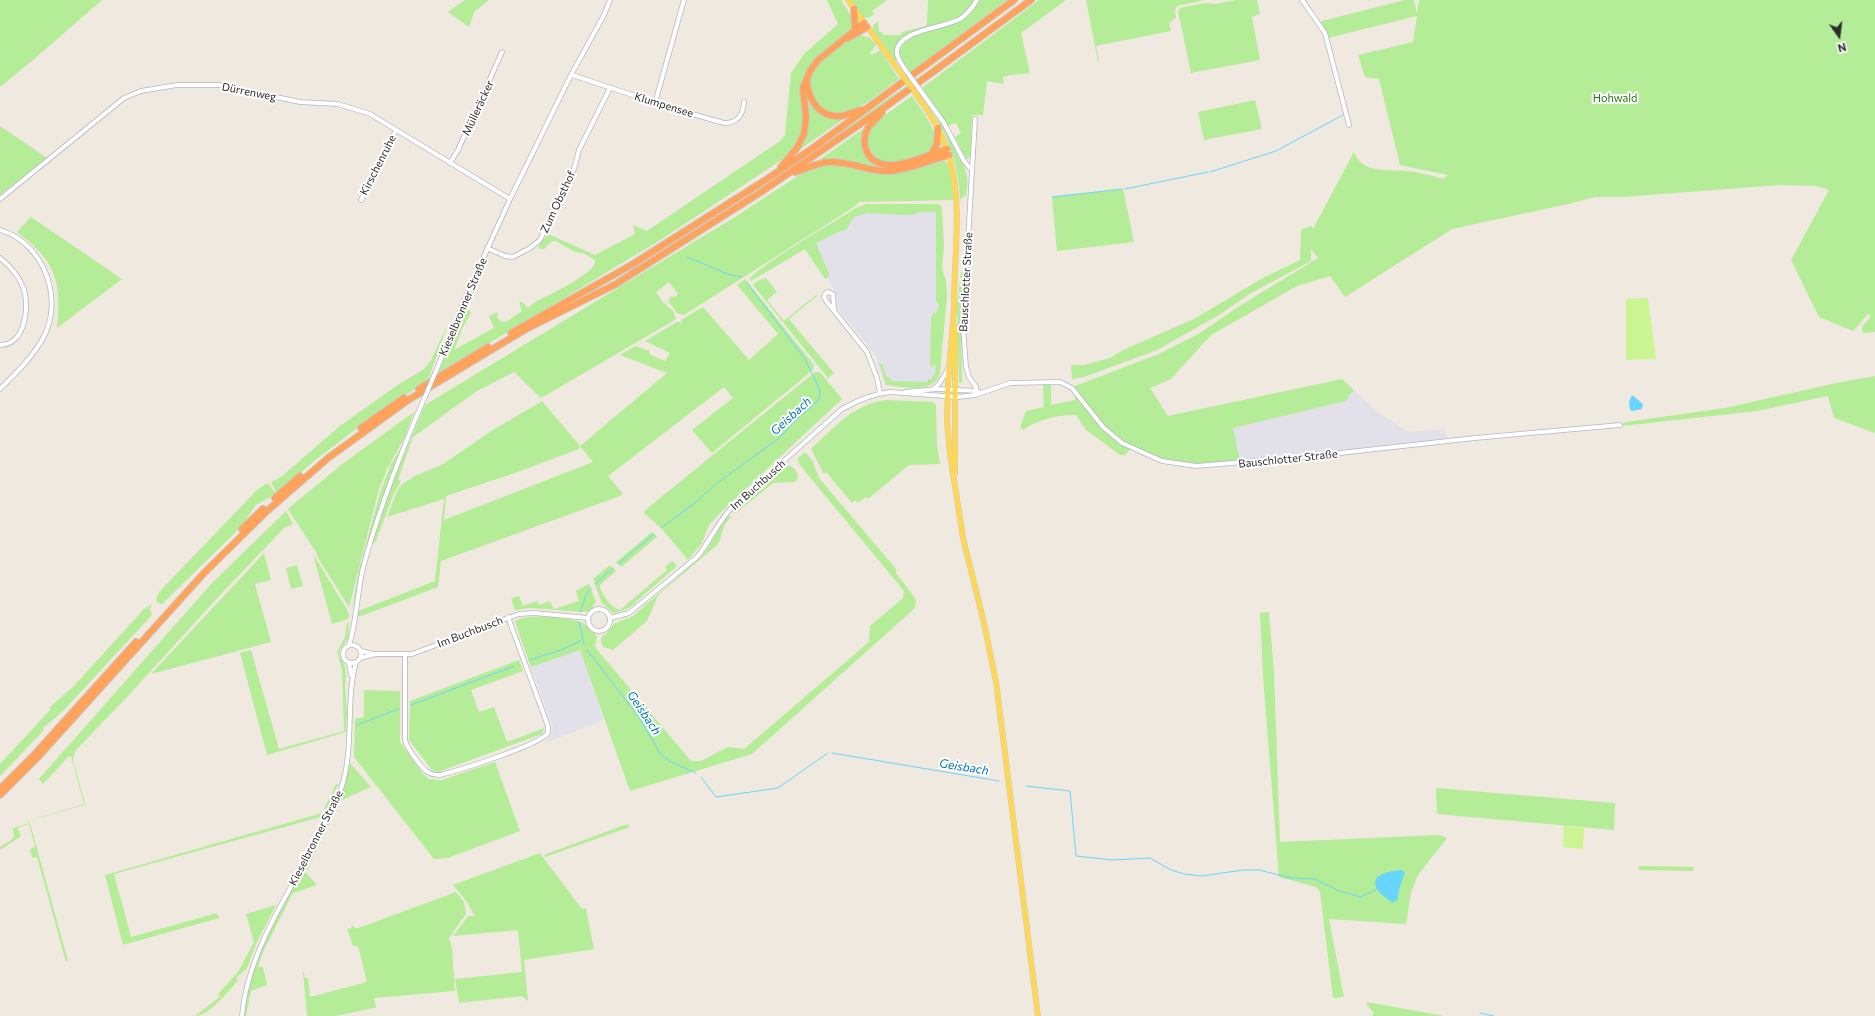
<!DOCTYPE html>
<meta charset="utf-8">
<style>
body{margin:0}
#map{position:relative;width:1875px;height:1016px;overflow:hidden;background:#f0e9df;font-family:Commissioner,sans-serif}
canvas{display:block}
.north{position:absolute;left:1819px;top:16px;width:40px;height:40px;-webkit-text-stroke:3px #fff;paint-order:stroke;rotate:166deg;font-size:11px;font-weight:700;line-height:16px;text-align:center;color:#2e2e2e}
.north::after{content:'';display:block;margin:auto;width:14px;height:18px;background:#2e2e2e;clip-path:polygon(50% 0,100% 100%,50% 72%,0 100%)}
</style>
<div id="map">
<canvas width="1875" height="1016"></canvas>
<div class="north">N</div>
</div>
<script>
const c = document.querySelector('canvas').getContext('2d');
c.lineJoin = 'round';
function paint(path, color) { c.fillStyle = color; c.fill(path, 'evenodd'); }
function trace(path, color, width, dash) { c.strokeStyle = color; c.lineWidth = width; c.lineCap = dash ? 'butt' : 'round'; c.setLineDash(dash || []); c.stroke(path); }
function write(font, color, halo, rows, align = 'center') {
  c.font = font + ' Commissioner,sans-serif'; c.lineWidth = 4; c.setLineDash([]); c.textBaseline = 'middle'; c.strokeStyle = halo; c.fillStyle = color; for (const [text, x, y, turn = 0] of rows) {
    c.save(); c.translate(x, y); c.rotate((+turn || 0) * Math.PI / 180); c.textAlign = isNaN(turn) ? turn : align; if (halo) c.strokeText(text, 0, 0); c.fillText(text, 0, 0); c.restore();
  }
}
const industrial = new Path2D(`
 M 936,209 L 942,304 L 936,374 L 927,387 L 884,381 L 876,356 L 838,308 L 836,292 L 806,244 L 856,212 Z
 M 1353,389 L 1380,414 L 1409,432 L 1444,429 L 1449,440 L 1239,460 L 1233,428 L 1346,401 Z
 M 580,650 L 604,720 L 545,743 L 552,735 L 553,727 L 531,667 Z`);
const green = new Path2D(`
 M 0,0 L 102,0 L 33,60 L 0,87 Z
 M 465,0 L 489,0 L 474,12 L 469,27 L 448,12 Z
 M 827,0 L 841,0 L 853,19 L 853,27 C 844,43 814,53 805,74 C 798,88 806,104 805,119 C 804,133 797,144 789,155 L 662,239 L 438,374 L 463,308 L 481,272 L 467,309 L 470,311 L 471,313 L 463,327 L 454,350 L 494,328 L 489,316 L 498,312 L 497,317 L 500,321 L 506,322 L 522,311 L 519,303 L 521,301 L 528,308 L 534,303 C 546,296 598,273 595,260 L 583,253 L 575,252 L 556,241 L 552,241 L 544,249 L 540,249 L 538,247 L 548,234 L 595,255 L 635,234 L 633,225 L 647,231 L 780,141 L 785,135 L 791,73 L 804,54 L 838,24 Z
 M 851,0 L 887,0 L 872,11 L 875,14 L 868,18 L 863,17 Z
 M 928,0 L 974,0 L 966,11 L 959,17 L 909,34 L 895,53 L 897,63 L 873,30 L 873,26 L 878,21 L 879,32 L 882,32 L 883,35 L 901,35 L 902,32 L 926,26 L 927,22 Z
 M 979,0 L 1007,0 L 910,72 C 907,66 902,63 900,57 C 894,33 949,28 964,19 C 970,15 976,7 979,0 Z
 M 1039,0 L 1066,0 L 1021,33 L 1030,73 L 1010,75 L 1003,77 L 1004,84 L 987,81 L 983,115 L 972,115 L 970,156 L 969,158 L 966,159 L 955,137 L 961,133 L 956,123 L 948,126 L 922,88 Z
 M 1086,0 L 1205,0 L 1177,6 L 1175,10 L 1176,18 L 1169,23 L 1171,31 L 1096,46 L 1099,61 L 1098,62 Z
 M 1236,0 L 1257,0 L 1260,14 L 1252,17 L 1260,60 L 1191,73 L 1178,11 L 1180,8 L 1205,3 L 1215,4 Z
 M 1405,0 L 1414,0 L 1417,14 L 1419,0 L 1875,0 L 1875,332 L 1863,333 L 1862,327 L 1871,316 L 1868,314 L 1853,331 L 1819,317 L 1791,260 L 1829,190 L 1816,186 L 1780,185 L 1623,197 L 1595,197 L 1568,204 L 1452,229 L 1345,297 L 1330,276 L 1297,286 L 1211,335 L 1171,379 L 1150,388 L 1168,416 L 1342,379 L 1353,389 L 1353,392 L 1350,394 L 1346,401 L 1233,428 L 1240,461 L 1196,464 L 1163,459 L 1132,447 L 1125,455 L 1120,455 L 1086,430 L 1076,415 C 1060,414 1036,420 1023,430 L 1020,427 L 1026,411 L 1044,407 L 1043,385 L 1051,385 L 1051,405 L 1075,400 L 1075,386 L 1159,354 L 1200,333 L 1238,307 L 1318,258 L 1311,249 L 1311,261 L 1251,293 L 1219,315 L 1157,350 L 1084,377 L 1072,379 L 1071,365 L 1084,365 L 1110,358 L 1123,350 L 1194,319 L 1261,279 L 1300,260 L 1301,232 L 1302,229 L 1312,226 L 1313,229 L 1354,152 C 1362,174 1387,169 1406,171 C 1418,172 1430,175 1443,179 L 1448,175 L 1400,165 L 1379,79 L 1365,77 L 1358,55 L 1413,42 L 1417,16 L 1328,38 L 1321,23 L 1322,21 Z
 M 861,35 L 870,38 L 876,45 L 870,53 L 872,55 L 880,50 L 899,79 C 887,87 859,111 846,113 C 824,117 802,96 812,74 C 818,59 846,41 861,35 Z
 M 905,87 L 906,88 C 815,153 721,215 626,273 L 762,185 Z
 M 805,90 L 815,108 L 845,118 L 799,150 L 802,143 Z
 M 921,95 C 939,117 962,148 967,176 C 968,182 967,189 966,195 L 960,199 C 959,172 951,145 938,121 C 934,112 925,104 921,95 Z
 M 912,96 C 917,103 936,129 936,139 C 935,143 932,148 931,151 L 910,160 L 887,164 L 873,157 L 867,146 L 867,134 L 875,122 Z
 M 1255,100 L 1262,129 L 1204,140 L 1198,112 Z
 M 0,126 L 47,158 L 0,195 Z
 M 866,127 L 863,147 L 880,166 L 943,154 L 890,169 L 816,162 Z
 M 940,160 L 945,161 L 948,165 L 951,177 L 953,200 L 858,202 L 857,205 L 684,315 L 677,313 L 668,301 L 672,295 L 674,298 L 678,294 L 669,282 L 656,292 L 663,302 L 673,311 L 676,318 L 673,321 L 541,398 L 514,372 L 477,391 L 413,437 L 398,480 L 401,481 L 394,493 L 376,541 L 372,544 L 392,483 L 425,405 L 735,217 L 810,168 L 832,163 L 876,172 Z
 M 1123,189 L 1134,242 L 1057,251 L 1052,197 Z
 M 866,204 L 939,204 L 942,207 L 944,246 L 942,269 L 946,280 L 947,295 L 940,373 C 935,394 903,387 886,385 L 879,363 L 882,364 L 886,376 L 891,379 L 891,381 L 928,382 L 928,379 L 931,379 L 935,373 L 936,365 L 930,367 L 931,319 L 933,313 L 936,313 L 939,305 L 936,301 L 936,212 L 920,212 L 913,215 L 867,213 L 854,217 L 846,230 L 836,233 L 816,243 L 829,274 L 829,276 L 825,279 L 805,249 L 751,281 L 750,279 C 752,270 842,217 856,208 Z
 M 31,217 L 122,279 L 57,328 C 62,281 55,260 17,232 Z
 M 961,272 L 964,272 L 961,328 L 962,383 L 959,383 L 957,305 Z
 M 766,278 L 777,292 L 767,300 L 784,321 L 816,295 L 817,296 L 789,319 L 834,373 L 828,378 L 753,285 L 757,281 Z
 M 745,279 L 814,365 L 813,370 L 712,453 L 692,430 L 733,398 L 724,387 L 608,476 L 623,494 L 620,496 L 441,561 L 438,587 L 361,616 L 357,616 L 358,611 L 435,581 L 444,499 L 387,517 L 398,489 L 401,485 L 415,476 L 443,464 L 493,430 L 542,401 L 580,446 L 667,373 L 620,355 L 635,346 L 650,351 L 649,354 L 665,361 L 670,353 L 645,341 L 677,322 L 682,323 L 681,320 L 703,307 L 749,360 L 778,334 L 737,285 ZM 580,446 L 593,462 L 444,520 L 446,496 L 515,473 L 579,449 Z
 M 448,324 L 428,380 L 356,429 L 313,462 L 272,498 L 270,497 L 256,505 L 240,528 L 162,604 L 158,603 L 156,600 L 159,592 L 258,489 L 268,483 L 274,492 L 276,492 L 271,482 L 281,477 L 340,426 L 399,384 L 423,370 L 431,360 Z
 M 815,372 L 820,372 L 842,399 L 723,510 L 709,525 L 702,543 L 688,560 L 661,528 L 643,512 Z
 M 1875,376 L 1875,433 L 1834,418 L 1828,396 L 1757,411 L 1622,426 L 1623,423 L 1626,422 L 1725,408 L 1836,383 Z
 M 887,400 L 933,402 L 936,405 L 937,445 L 940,464 L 909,465 L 868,499 L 866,497 L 858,503 L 855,500 L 852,503 L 826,472 L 824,474 L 811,449 C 835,427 853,404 887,400 Z
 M 414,412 L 404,439 L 387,469 L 379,489 L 349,607 L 318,558 L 316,552 L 288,509 L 341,465 Z
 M 403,445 L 388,483 L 366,551 L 351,614 L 359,570 L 380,493 L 391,464 Z
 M 805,452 L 812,460 L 819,478 L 896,569 L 896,573 L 916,599 L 915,608 L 752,754 L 630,791 L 580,650 L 531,667 L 515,622 C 523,612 571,618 583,623 C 587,625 592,632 597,636 L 595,646 L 599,652 L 691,761 L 701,761 L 728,747 L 744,749 L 869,642 L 870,626 L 903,598 L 904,591 L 799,464 L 798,458 Z
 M 787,465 C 793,466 799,472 798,478 L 795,482 L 773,483 L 736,513 L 733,512 Z
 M 286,511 L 293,524 L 284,528 L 220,595 L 127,697 L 75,751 L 73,760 L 85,803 L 84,805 L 12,826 L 84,804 L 71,756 L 69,756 L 43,784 L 39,779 L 212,583 Z
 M 729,516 L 732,517 C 721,525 724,535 717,545 L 663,591 L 658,596 L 647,621 L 613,650 L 603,647 L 601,642 L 602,636 L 605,635 L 614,624 L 633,616 L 701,557 C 712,544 717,527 729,516 Z
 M 652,532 L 657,537 L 621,567 L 616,562 Z
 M 264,553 L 271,580 L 255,584 L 271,642 L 151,674 Z
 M 313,554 L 346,608 L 349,615 L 348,619 L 332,624 Z
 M 672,561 L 677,566 L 630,607 L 622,611 L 613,613 L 602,603 L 593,579 L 610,565 L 616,571 L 600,585 C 600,593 611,608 620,610 L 667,570 L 665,567 Z
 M 297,565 L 303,586 L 291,589 L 286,568 Z
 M 589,584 L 596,602 L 590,611 L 582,612 L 530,608 L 515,610 L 511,598 L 519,596 L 523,606 L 537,601 L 539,605 L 550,601 L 554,609 L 579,601 L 576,591 Z
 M 152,604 L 150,609 L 152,615 L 63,711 L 43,728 L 44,730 L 0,776 L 0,764 L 50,710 L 50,707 L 73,687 L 143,610 Z
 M 1269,612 L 1274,673 L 1280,842 L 1439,835 L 1447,838 L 1418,875 L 1411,892 L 1406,924 L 1329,919 L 1344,997 L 1333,998 L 1320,892 L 1316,887 L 1279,877 L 1263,676 L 1260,613 Z
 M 349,621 L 348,638 L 340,650 L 339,655 L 345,666 L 346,677 L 345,687 L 347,711 L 346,732 L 267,755 L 240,653 L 251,650 L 279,749 L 344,731 L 342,670 L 337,652 L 345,637 L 347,623 Z
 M 519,660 L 523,671 L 471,690 L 479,712 L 494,707 L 507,742 L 544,728 L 542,734 L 443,770 L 438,772 L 432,770 L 409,740 L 410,701 Z
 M 364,690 L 400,691 L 400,742 L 423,774 L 429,779 L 442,780 L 495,762 L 520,831 L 448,858 L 434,859 L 354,757 L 355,719 L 364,717 Z
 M 350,763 L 371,787 L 340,801 L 308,868 L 308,871 L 305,867 C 323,834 343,800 350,763 Z
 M 336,784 L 338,784 L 324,816 L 114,874 L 131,937 L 217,913 L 219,918 L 123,945 L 105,875 L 322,813 Z
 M 1436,788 L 1615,803 L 1614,830 L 1437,814 Z
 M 30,823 L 68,961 L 66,962 L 37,857 L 32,858 L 30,849 L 35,847 L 29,824 L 17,828 L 21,836 L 0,850 L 0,847 L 14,838 L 13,828 Z
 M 627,824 L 630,827 L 545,857 L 544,855 Z
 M 540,853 L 582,909 L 586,908 L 594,949 L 524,960 L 528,1001 L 522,996 L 459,1003 L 455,979 L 522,972 L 518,930 L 453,936 L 468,916 L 475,916 L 467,902 L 453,885 Z
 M 1639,866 L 1694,867 L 1693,871 L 1639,870 Z
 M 303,870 L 317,885 L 293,893 L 263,952 L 258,967 L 263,967 L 267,985 L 251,991 L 246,1016 L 244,1016 C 251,960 277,918 303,870 Z
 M 456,892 L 464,902 L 466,914 L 449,938 L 452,948 L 455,991 L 374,998 L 376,1008 L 374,1008 L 335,1016 L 307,1016 L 303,973 L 304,972 L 305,978 L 308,978 L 310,997 L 367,982 L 358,946 L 353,946 L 347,929 L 352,928 L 351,926 L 352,925 L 356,929 Z
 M 276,905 L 257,942 L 247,968 L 236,978 L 238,981 C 228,991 209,1016 195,1016 L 221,996 L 218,994 L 238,972 L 254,942 L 246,914 Z
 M 1367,1002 L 1444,1016 L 1372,1016 L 1374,1013 L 1367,1005 Z`);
const pitch = new Path2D(`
 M 1648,298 L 1656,359 L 1626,360 L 1626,299 Z
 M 1564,826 L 1584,828 L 1583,849 L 1563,847 Z`);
const water = new Path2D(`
 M 1632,395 L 1643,404 L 1642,409 L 1632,411 L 1630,410 L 1629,402 Z
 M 1401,870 L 1405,872 C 1402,882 1398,889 1398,899 L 1393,903 C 1367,886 1369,873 1401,870 Z`);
const stream = new Path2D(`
 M 1210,172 L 1276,151 L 1343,115
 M 1125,189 L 1208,172
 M 1052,197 L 1122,189
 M 687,257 L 730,275 L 742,277
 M 661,528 L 696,502 L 717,483 L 778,439 L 797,419 L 819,400 L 820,390 L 805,359 L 747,283
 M 618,564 L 654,534
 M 595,584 L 613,568
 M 580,612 L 586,595 L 591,588
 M 579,622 L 584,644
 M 587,650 L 639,717 L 661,755 L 671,762 L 696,773
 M 530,660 L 564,649 L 582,640
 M 411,705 L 514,666
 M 357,725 L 398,709
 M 832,753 L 999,781
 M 701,777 L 716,797 L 778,788 L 828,753
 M 1026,786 L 1070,791 L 1076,856 L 1112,860 L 1150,858 L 1171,870 L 1184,874 L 1202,876 L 1243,870 L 1259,870 L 1291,878 L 1315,879 L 1339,891 L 1361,897 L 1377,889
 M 1480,1013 L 1494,1016`);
const minor = new Path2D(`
 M 1302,0 L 1325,33 L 1349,125
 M 904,68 C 902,64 898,59 897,54 C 894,30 945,28 960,19 C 967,14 973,7 977,0
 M 572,75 L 678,110 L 724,123 C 738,123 743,115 744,102
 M 923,94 L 944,123 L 964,161 L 971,169
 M 655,103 L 684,0
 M 975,119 L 963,327 L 966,367 L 969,377 L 976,387 L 975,395
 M 450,163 L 458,150 L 502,52
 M 0,199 L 124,98 L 141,91 L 177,85 L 219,85 L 300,102 L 338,104 L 370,114 L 510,199
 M 361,200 L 396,130
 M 0,230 C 45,243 65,301 42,340 C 31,359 15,374 0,389
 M 487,248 L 505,256 L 513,257 L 530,248 L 540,240 L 574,169 L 579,150 L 610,88
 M 0,258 C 10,266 18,275 23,287 C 30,305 26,345 0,345
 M 834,310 L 833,294 L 828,292 L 825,294 L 824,297 L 827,302 L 867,352 L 877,378 L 880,393
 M 436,371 L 466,296 L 510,199 L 570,77 L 604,15 L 610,0
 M 933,389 L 939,384 L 949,368
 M 905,392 L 937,389 L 978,391
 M588 620a11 11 0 1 1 22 0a11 11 0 1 1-22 0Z
 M 610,618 L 629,613 L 697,557 C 710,541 718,522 733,506 L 842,409 C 858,400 872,394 890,392 L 958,397 L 975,395 L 1010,383 L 1060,382 L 1072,388 L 1103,427 L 1122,443 L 1162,461 L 1196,466 L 1304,457 L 1475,438 L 1620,425
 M 349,645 C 357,620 357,593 363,568 C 377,515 397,463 418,413
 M343 654a9 9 0 1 1 18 0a9 9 0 1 1-18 0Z
 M 361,651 L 373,654
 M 405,654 L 405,740 C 407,748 421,768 428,772 C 432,775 436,775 440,775 C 460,770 537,746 548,733 L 548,726 L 508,617
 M 360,658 L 376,654 L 412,654 L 519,614 L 534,613 L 588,618
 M 349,662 L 351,675
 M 242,1016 C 248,951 288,895 318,838 C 326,822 335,806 341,789 C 355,747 345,703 356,662`);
const major = new Path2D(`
 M 848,0 L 899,71
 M 912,88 C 922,103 934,118 941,135 C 967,191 953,252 954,311
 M 954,309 L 948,383 L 947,421 L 950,454 L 963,538 L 984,623 L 996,682 L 1038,1016
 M 955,473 L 955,327`);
const highway = new Path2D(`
 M 854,9 L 855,29
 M 848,38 L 867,27
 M 807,82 C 809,100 819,118 841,116 C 848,115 855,111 862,110
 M 882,112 C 878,118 872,122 868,128 C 864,135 863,145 867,152 C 881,180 926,155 947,149
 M 932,153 L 937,144 L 938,128
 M 781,167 L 797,148 L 804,134 L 806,117 L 803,88 L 810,71 L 818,60 L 864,23
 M 795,172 C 807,169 818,162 830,162 C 851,161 869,172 889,171 C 909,170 929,160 949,155
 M 511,333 L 633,264 L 764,181 L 813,148 L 1014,0
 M 419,389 L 488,347
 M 361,428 L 404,398
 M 275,498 L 300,476
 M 242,529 L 263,509
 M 0,789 L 34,755 L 136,642
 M 0,795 L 37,758 L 204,573 L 267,511 L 328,458 L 408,400 L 526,329 L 616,284 L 764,190 L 885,107 L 1031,0`);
const minorBridge = new Path2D(`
 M 904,68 L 923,94
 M 418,413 L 436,371`);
const majorBridge = new Path2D(`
 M 899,71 L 912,88`);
const streetNames = [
 ["Dürrenweg",249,92,11],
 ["Klumpensee",664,105,17],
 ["Mülleräcker",478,108,-65],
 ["Kirschenruhe",378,165,-63],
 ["Zum Obsthof",558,202,-65],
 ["Bauschlotter Straße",966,282,-87],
 ["Kieselbronner Straße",463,307,-67],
 ["Bauschlotter Straße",1288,459,-6],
 ["Im Buchbusch",758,485,-42],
 ["Im Buchbusch",470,632,-21],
 ["Kieselbronner Straße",316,838,-63]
];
const parkNames = [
 ["Hohwald",1615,98]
];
const waterNames = [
 ["Geisbach",791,416,-42],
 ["Geisbach",644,713,56],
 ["Geisbach",964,767,9]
];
paint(industrial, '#e2e0e9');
paint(green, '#b4ec97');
paint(pitch, '#cbf492');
paint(water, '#68d5fc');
trace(stream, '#68d5fc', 1);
trace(minor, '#b3b6c2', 5.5);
trace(major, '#c9c9c9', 6);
trace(highway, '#c9c9c9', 8);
trace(minor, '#fff', 4);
trace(major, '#ffd756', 5);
trace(highway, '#ffa25c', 6);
trace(minorBridge, '#b3b6c2', 5.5, []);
trace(majorBridge, '#c9c9c9', 6, []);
trace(minorBridge, '#fff', 4);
trace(majorBridge, '#ffd756', 5);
write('11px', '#2e2e2e', '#fff', streetNames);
write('11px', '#287613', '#fff', parkNames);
write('italic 12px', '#0074b0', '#fff', waterNames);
</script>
